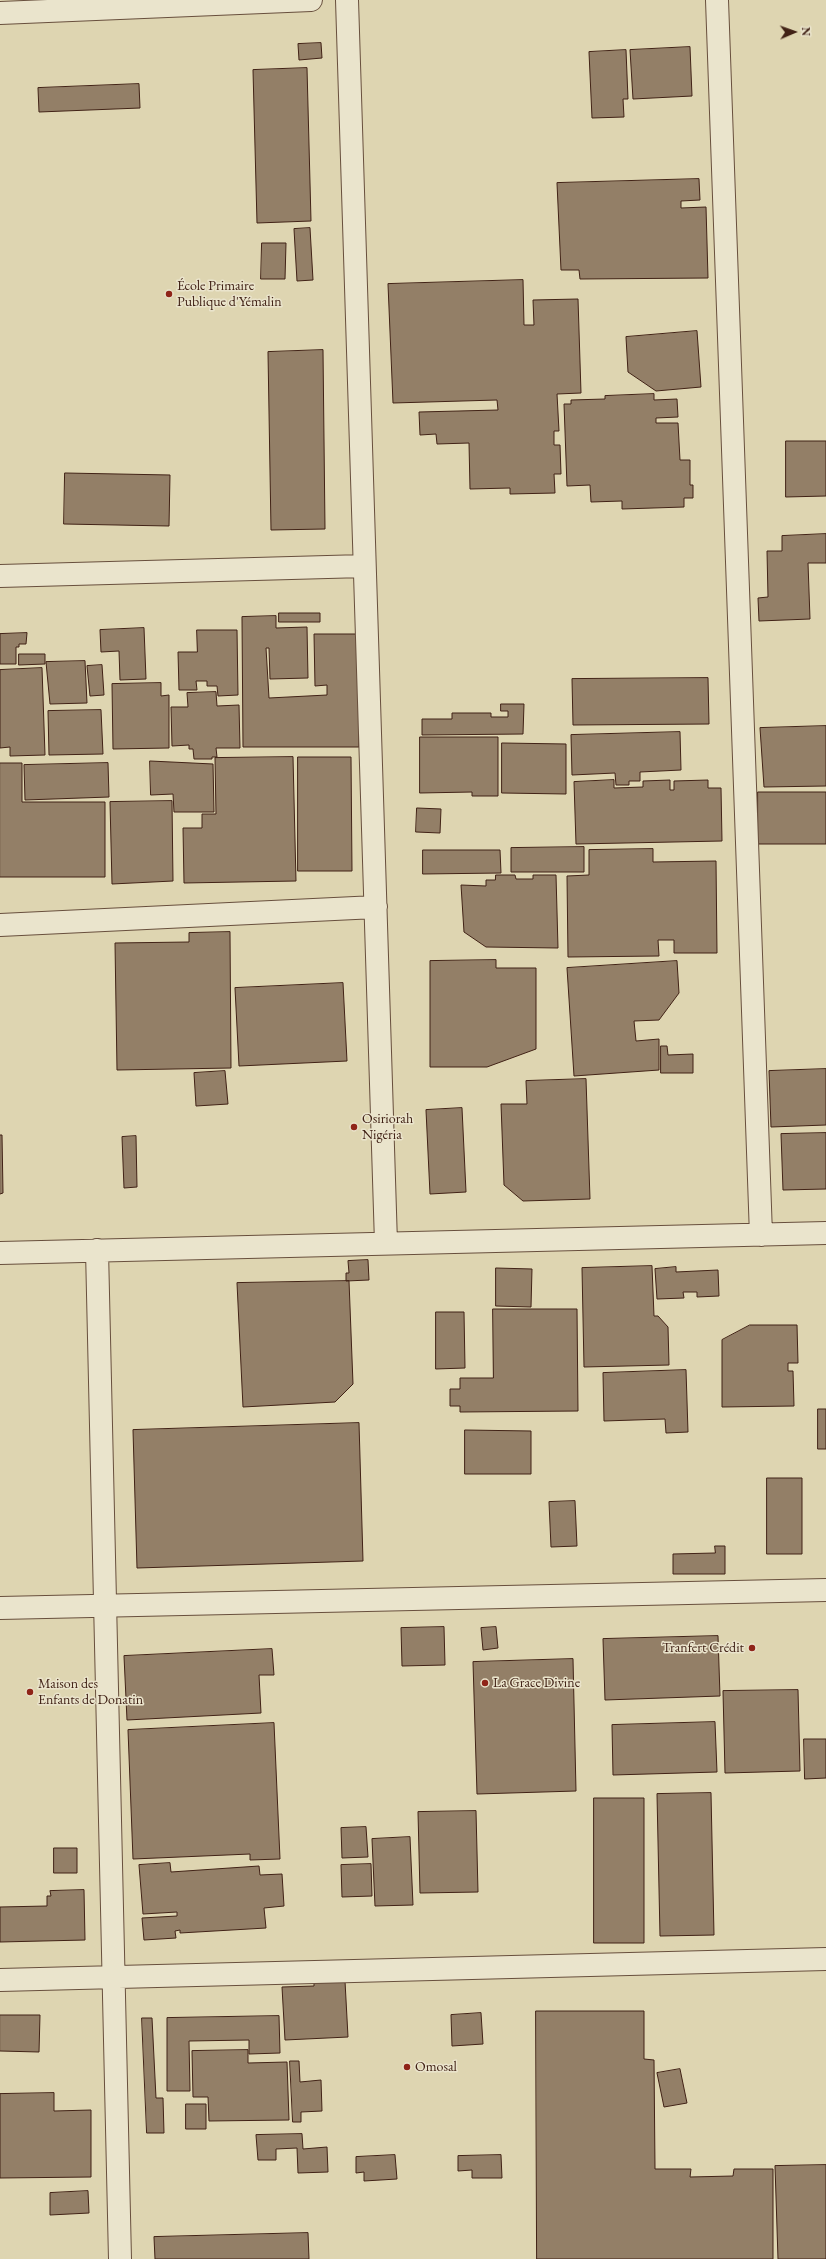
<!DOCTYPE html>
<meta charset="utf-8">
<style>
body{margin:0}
#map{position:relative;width:826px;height:2259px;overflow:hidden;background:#ded5b1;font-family:"EB Garamond",serif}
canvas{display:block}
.north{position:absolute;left:774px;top:12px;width:40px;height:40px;-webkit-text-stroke:3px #eae4cc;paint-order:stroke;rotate:88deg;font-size:11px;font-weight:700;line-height:16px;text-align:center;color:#412216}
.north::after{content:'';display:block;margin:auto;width:14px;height:18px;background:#412216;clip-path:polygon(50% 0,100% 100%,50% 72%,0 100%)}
</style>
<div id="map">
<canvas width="826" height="2259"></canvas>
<div class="north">N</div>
</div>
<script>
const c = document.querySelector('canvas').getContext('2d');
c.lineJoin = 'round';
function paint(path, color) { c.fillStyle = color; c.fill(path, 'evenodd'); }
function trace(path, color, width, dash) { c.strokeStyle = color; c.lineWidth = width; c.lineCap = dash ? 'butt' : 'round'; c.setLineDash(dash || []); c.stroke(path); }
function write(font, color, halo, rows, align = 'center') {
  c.font = font + ' "EB Garamond",serif'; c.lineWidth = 3; c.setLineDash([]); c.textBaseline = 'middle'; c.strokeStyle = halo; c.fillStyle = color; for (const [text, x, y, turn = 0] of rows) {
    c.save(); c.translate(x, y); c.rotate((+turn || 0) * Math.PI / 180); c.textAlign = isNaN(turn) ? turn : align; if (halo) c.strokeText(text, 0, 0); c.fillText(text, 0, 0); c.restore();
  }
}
const building = new Path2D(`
 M 321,43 L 322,58 L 299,60 L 298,44 Z
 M 690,47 L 692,96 L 633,99 L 630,50 Z
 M 626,50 L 628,99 L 623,99 L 624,117 L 592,118 L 589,52 Z
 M 307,68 L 311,221 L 257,223 L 253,70 Z
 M 139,84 L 140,108 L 39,112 L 38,88 Z
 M 699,179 L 700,200 L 681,201 L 681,208 L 706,207 L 708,278 L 580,279 L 579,270 L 561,270 L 557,183 Z
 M 310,228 L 313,280 L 297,281 L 294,229 Z
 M 262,243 L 286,243 L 285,279 L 261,279 Z
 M 523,280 L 524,325 L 534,325 L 533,300 L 578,299 L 581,393 L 557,394 L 559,431 L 554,431 L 554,445 L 560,445 L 561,474 L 554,474 L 555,493 L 510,494 L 510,488 L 470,489 L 469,443 L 437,444 L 436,434 L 420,435 L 419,412 L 498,410 L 497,400 L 393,403 L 388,284 Z
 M 697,331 L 701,387 L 656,391 L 628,372 L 626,337 Z
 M 323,350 L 325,529 L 271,530 L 268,352 Z
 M 654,394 L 654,400 L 677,399 L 678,417 L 656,418 L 656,423 L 678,423 L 680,460 L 690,460 L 690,485 L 693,485 L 693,498 L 684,498 L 684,507 L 622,509 L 622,501 L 591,502 L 590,485 L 567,486 L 564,404 L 571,404 L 571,400 L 605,399 L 605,396 Z
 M 786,441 L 826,441 L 826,496 L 786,497 Z
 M 65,473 L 170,475 L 169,526 L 64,524 Z
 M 826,534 L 826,563 L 808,563 L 810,619 L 759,621 L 758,598 L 768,597 L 767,551 L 782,551 L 782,536 Z
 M 279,613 L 320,613 L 320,622 L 279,622 Z
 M 276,616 L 276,628 L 307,627 L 308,678 L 270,679 L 269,648 L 266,648 L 269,698 L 327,695 L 327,685 L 315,686 L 314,634 L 359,634 L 359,747 L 243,747 L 242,617 Z
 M 144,628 L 146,679 L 120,680 L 119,651 L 101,652 L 100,630 Z
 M 197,630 L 237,630 L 238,695 L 218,696 L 217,686 L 207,686 L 207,681 L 196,681 L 197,690 L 179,690 L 178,652 L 197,652 Z
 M 27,633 L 26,644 L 19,644 L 19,647 L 16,647 L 16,664 L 0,664 L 0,634 Z
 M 19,654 L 45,654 L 45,664 L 19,665 Z
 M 85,661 L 87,703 L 50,704 L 46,662 Z
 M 102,665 L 104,695 L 90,696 L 87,666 Z
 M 42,668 L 45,755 L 10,756 L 10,747 L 0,748 L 0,670 Z
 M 708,678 L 709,724 L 573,725 L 572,679 Z
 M 161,683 L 161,696 L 169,695 L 169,748 L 113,749 L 112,684 Z
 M 216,692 L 217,706 L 239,705 L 240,748 L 216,748 L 217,757 L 212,757 L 212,759 L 194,759 L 193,749 L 189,749 L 189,745 L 172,746 L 171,707 L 188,707 L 187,693 Z
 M 501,704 L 524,704 L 523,734 L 422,735 L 422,719 L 452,719 L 452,713 L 491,713 L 491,717 L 508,717 L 508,711 L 501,711 Z
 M 101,710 L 103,754 L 49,755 L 48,711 Z
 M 826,726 L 826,786 L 764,787 L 760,728 Z
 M 680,732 L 681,770 L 640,772 L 640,781 L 629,781 L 629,785 L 616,785 L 615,773 L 572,775 L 571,735 Z
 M 420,737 L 498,737 L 498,796 L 472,796 L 472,792 L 420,793 Z
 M 502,743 L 566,744 L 566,794 L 502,793 Z
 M 293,757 L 296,881 L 184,883 L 183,828 L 202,828 L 202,814 L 216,814 L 215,758 Z
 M 298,757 L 351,757 L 352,871 L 298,871 Z
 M 150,761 L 213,764 L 214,812 L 174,812 L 173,794 L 151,795 Z
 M 0,763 L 22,763 L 22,802 L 105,802 L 105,877 L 0,877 Z
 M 108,763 L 109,797 L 25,800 L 24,765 Z
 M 614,780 L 614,788 L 643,787 L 643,781 L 670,780 L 670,790 L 674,790 L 674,781 L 708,780 L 708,788 L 721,788 L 722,841 L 576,844 L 574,782 Z
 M 758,792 L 826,792 L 826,844 L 758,844 Z
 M 172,801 L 173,881 L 112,884 L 110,802 Z
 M 417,808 L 441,809 L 440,833 L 416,832 Z
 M 584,847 L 584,872 L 511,872 L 511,848 Z
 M 653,849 L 653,862 L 716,861 L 717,953 L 674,953 L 674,940 L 658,940 L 659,956 L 568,957 L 567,876 L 589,875 L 589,850 Z
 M 423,850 L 500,850 L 501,873 L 423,874 Z
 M 496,875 L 515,875 L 516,879 L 533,879 L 533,875 L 556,875 L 558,948 L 486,947 L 464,932 L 461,885 L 486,886 L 486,880 L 495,880 Z
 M 230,932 L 231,1068 L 117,1070 L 115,943 L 189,942 L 189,933 Z
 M 496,960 L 496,968 L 536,968 L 536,1049 L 487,1067 L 430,1067 L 430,961 Z
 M 677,961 L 679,993 L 659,1020 L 634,1021 L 636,1041 L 659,1039 L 659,1070 L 574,1076 L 567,968 Z
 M 343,983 L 347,1061 L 239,1066 L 235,988 Z
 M 661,1046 L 667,1046 L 668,1055 L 693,1054 L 693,1073 L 661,1073 Z
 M 826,1069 L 826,1125 L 771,1127 L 769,1071 Z
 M 225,1071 L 228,1104 L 196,1106 L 194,1073 Z
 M 586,1079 L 590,1199 L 523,1201 L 504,1185 L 501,1104 L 527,1104 L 526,1081 Z
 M 462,1108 L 466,1192 L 430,1194 L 426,1110 Z
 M 826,1133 L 826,1189 L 783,1190 L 781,1134 Z
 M 0,1135 L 2,1135 L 3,1193 L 0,1194 Z
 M 136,1136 L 137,1187 L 124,1188 L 122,1137 Z
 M 368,1260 L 369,1280 L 346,1281 L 346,1273 L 349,1273 L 348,1261 Z
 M 652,1266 L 654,1316 L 658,1316 L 668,1327 L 669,1365 L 584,1367 L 582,1268 Z
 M 676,1267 L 676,1272 L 718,1270 L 719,1296 L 697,1297 L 697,1292 L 683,1292 L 684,1298 L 657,1299 L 655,1269 Z
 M 496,1268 L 532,1269 L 531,1307 L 496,1306 Z
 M 349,1281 L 353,1384 L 335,1402 L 243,1407 L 237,1283 Z
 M 493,1309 L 577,1309 L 578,1411 L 460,1412 L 460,1406 L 450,1406 L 450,1389 L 460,1389 L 460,1378 L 493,1378 Z
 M 436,1312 L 464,1312 L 465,1368 L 436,1369 Z
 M 750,1325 L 797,1325 L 798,1363 L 788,1363 L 788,1371 L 793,1371 L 794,1406 L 722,1407 L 722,1340 Z
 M 686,1370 L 688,1432 L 666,1433 L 665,1419 L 604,1421 L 603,1373 Z
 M 818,1409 L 826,1409 L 826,1449 L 818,1449 Z
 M 359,1423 L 363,1561 L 137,1568 L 133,1430 Z
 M 465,1430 L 531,1431 L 531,1474 L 465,1474 Z
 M 767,1478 L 802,1478 L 802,1554 L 767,1554 Z
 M 575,1501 L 577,1546 L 551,1547 L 549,1502 Z
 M 715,1546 L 725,1546 L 725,1574 L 673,1574 L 673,1554 L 715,1553 Z
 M 444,1627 L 445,1665 L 402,1666 L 401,1628 Z
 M 496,1627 L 498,1648 L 483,1650 L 481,1628 Z
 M 718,1636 L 720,1696 L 605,1700 L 603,1639 Z
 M 272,1649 L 274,1675 L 259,1675 L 261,1713 L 127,1720 L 124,1656 Z
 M 573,1659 L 576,1791 L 477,1794 L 473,1662 Z
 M 798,1690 L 800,1771 L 725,1773 L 723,1691 Z
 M 715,1722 L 717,1772 L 613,1775 L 612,1725 Z
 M 274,1723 L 280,1859 L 250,1860 L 250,1854 L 133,1859 L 128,1730 Z
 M 804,1739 L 826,1739 L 826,1778 L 805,1779 Z
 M 711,1793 L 714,1935 L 660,1936 L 657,1794 Z
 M 594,1798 L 644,1798 L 644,1943 L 594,1943 Z
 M 476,1811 L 478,1892 L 420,1893 L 418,1812 Z
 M 366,1827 L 368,1857 L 342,1858 L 341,1828 Z
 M 410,1837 L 413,1905 L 375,1906 L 372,1839 Z
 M 54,1848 L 77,1848 L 77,1873 L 54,1873 Z
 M 170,1863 L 171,1872 L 259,1866 L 260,1875 L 282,1874 L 284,1906 L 264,1908 L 266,1928 L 180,1933 L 180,1930 L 175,1931 L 176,1938 L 144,1940 L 142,1918 L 177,1916 L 177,1912 L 143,1914 L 139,1865 Z
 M 371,1864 L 372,1896 L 342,1897 L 341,1865 Z
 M 84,1890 L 85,1940 L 0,1942 L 0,1907 L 47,1906 L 47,1896 L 51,1896 L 50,1891 Z
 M 345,1981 L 348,2037 L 285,2040 L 282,1987 L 314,1986 L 314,1983 Z
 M 536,2011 L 644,2011 L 644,2059 L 654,2060 L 655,2169 L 691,2169 L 690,2177 L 733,2176 L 734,2169 L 773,2169 L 773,2259 L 537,2259 Z
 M 481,2013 L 483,2044 L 452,2046 L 451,2015 Z
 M 0,2015 L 40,2015 L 39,2052 L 0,2051 Z
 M 279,2016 L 280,2053 L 249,2054 L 249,2040 L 189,2041 L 190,2091 L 167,2091 L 167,2018 Z
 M 142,2018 L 152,2018 L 156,2098 L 163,2098 L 164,2133 L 147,2133 Z
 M 248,2050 L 248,2063 L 287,2062 L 289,2120 L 209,2121 L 208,2097 L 193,2097 L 192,2051 Z
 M 290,2061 L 299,2061 L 300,2082 L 321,2080 L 322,2111 L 301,2112 L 301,2122 L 293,2122 Z
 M 680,2069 L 687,2103 L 664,2107 L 657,2073 Z
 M 54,2093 L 54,2111 L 91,2110 L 91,2177 L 0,2178 L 0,2094 Z
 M 186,2104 L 206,2104 L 206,2129 L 186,2129 Z
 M 302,2134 L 303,2149 L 327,2147 L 328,2172 L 298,2173 L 297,2148 L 276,2149 L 276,2160 L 258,2160 L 256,2135 Z
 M 395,2155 L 397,2179 L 364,2181 L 364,2172 L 356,2173 L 356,2157 Z
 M 501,2155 L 502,2178 L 472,2178 L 472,2170 L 458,2171 L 458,2156 Z
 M 826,2165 L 826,2259 L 778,2259 L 775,2166 Z
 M 88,2191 L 89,2213 L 50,2215 L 50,2193 Z
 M 308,2233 L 309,2259 L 155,2259 L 154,2237 Z`);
const minor = new Path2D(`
 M 347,0 L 386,1243
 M 717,0 L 761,1235
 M 0,13 L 311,0
 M 0,576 L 364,566
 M 0,925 L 376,907
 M 97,1250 L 120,2259
 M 0,1253 L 826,1233
 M 0,1608 L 826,1590
 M 0,1980 L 826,1959`);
const markers = [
 [169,294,4,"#8f2418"],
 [354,1127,4,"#8f2418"],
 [752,1648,4,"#8f2418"],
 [485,1683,4,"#8f2418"],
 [30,1692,4,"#8f2418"],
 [407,2067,4,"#8f2418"]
];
const poiNames = [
 ["École Primaire",177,286],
 ["Publique d'Yémalin",177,302],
 ["Osiriorah",362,1119],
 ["Nigéria",362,1135],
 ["Tranfert Crédit",744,1648,"right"],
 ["La Grace Divine",493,1683],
 ["Maison des",38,1684],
 ["Enfants de Donatin",38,1700],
 ["Omosal",415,2067]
];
paint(building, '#937f67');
trace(building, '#412216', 1);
trace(minor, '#684f3d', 24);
trace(minor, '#eae4cc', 22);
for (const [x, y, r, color] of markers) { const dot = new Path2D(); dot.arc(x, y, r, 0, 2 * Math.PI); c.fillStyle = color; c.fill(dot); trace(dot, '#eae4cc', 1.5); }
write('14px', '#412216', '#eae4cc', poiNames, 'left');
</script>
